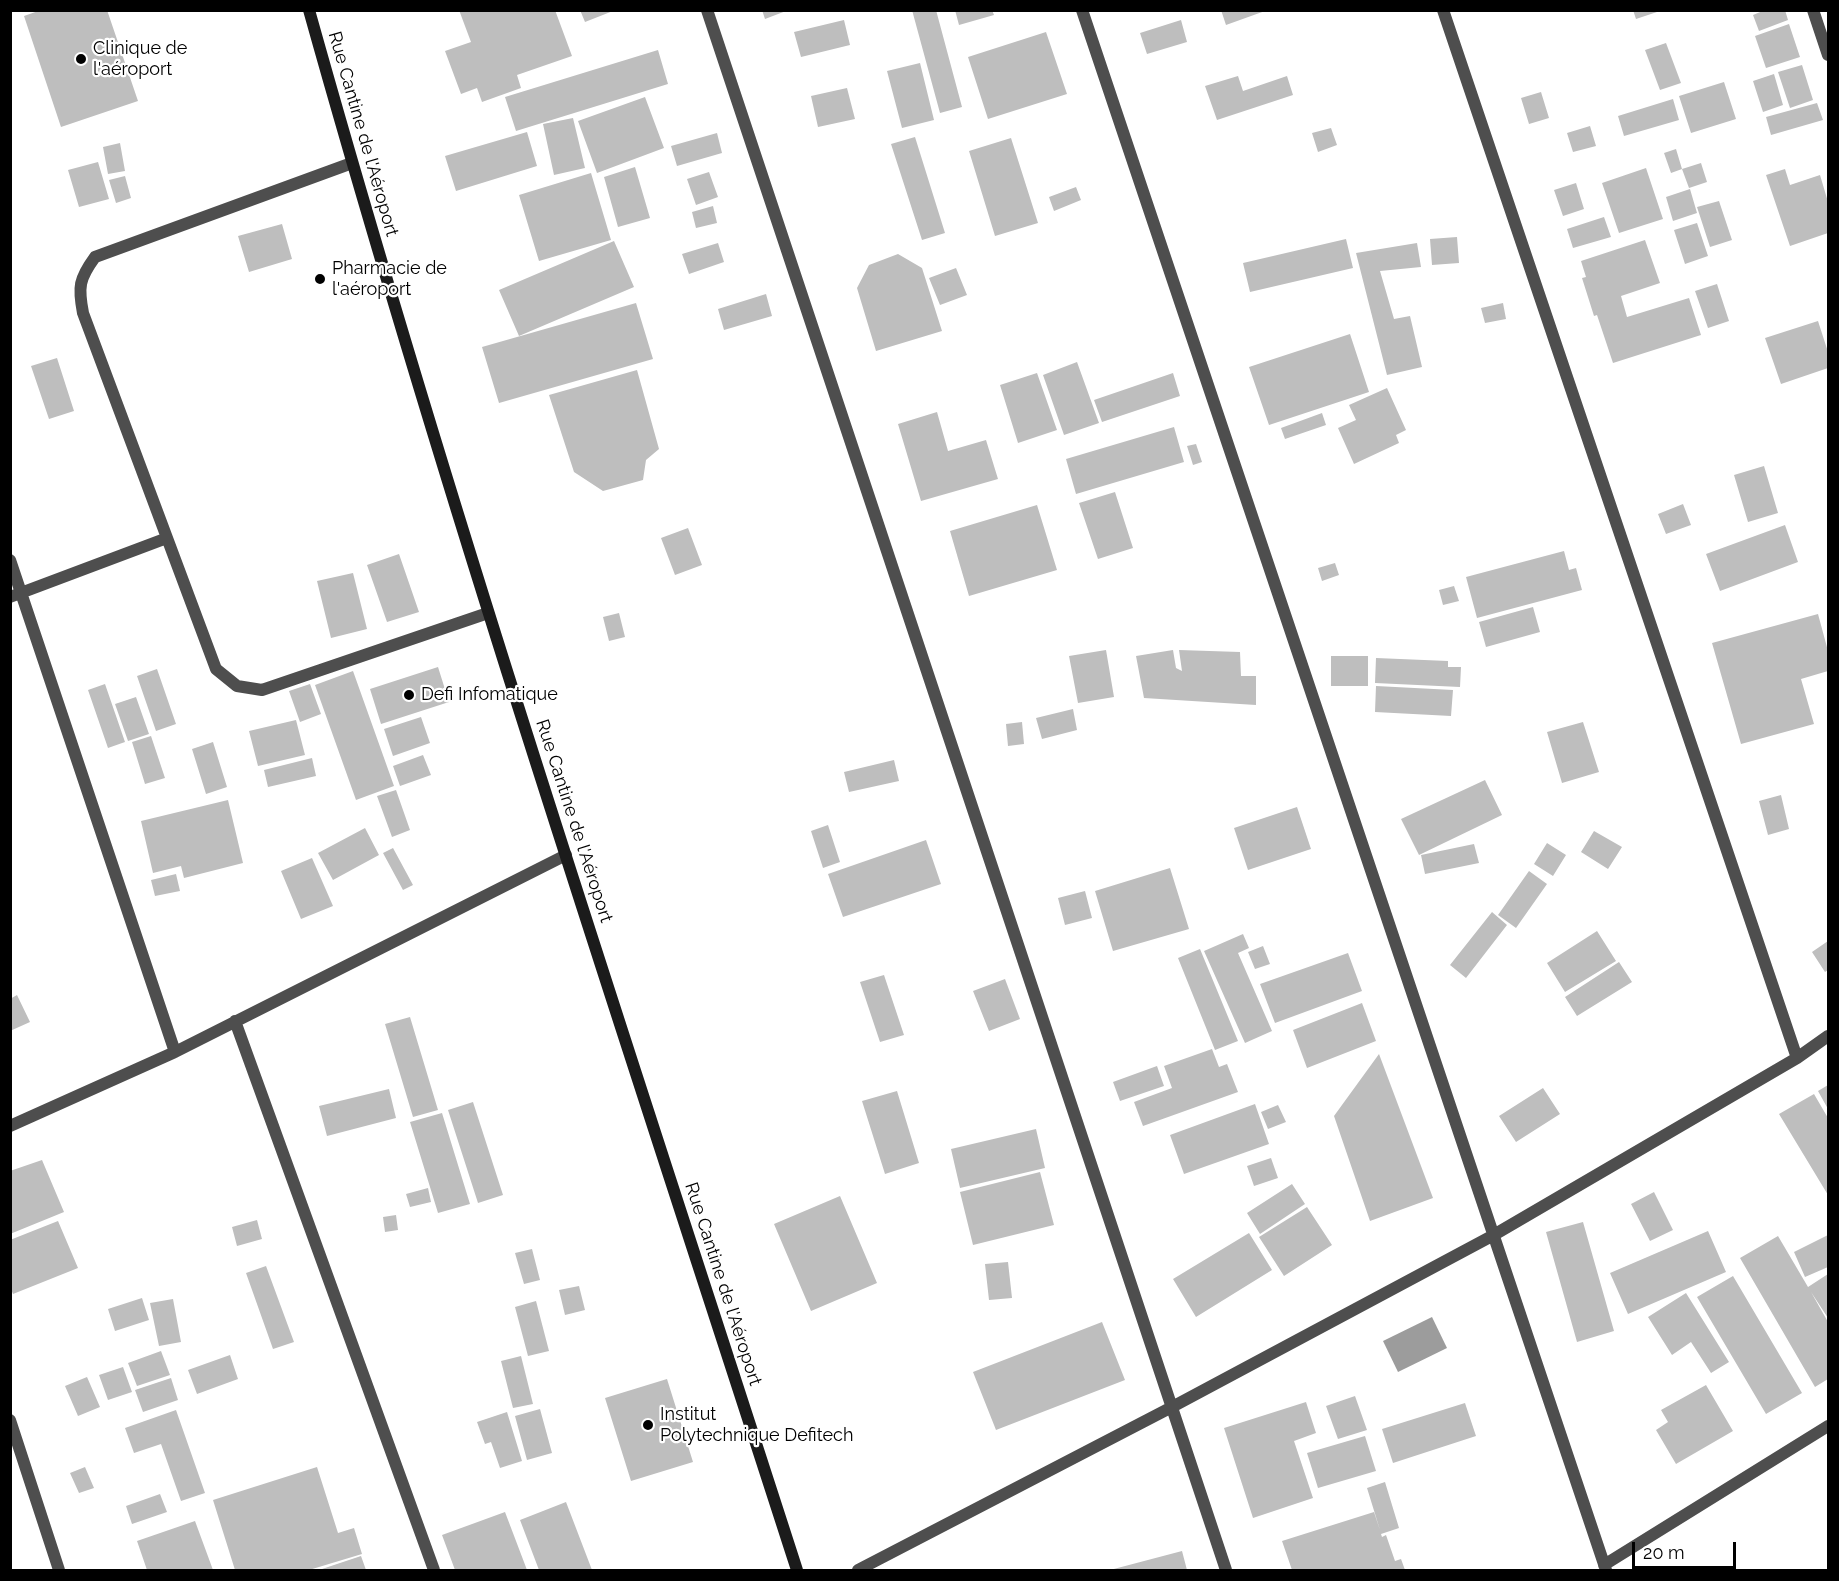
<!DOCTYPE html>
<meta charset="utf-8">
<style>
body{margin:0}
#map{position:relative;width:1839px;height:1581px;overflow:hidden;background:#fff;font-family:Raleway,sans-serif}
canvas{display:block}
.frame{position:absolute;inset:0;border:12px solid #000;pointer-events:none}
.scale{position:absolute;left:1632px;top:1542px;width:104px;height:27px;box-sizing:border-box;border:3px solid #000;border-top:0;padding-left:8px;font-size:18px;line-height:21px;white-space:nowrap;color:#000;-webkit-text-stroke:4px #fff;paint-order:stroke}
</style>
<div id="map">
<canvas width="1839" height="1581"></canvas>
<div class="frame"></div>
<div class="scale">20 m</div>
</div>
<script>
const c = document.querySelector('canvas').getContext('2d');
c.lineJoin = 'round';
function paint(path, color) { c.fillStyle = color; c.fill(path, 'evenodd'); }
function trace(path, color, width, dash) { c.strokeStyle = color; c.lineWidth = width; c.lineCap = dash ? 'butt' : 'round'; c.setLineDash(dash || []); c.stroke(path); }
function write(font, color, halo, rows, align = 'center') {
  c.font = font + ' Raleway,sans-serif'; c.lineWidth = 4.5; c.setLineDash([]); c.textBaseline = 'middle'; c.strokeStyle = halo; c.fillStyle = color; for (const [text, x, y, turn = 0] of rows) {
    c.save(); c.translate(x, y); c.rotate((+turn || 0) * Math.PI / 180); c.textAlign = isNaN(turn) ? turn : align; if (halo) c.strokeText(text, 0, 0); c.fillText(text, 0, 0); c.restore();
  }
}
const water = new Path2D(`
 M 1432,1317 L 1447,1348 L 1398,1372 L 1383,1341 Z`);
const building = new Path2D(`
 M 41,10 L 107,10 L 138,101 L 61,127 L 24,16 Z
 M 459,10 L 555,10 L 572,56 L 517,75 L 521,88 L 482,102 L 477,88 L 461,94 L 445,51 L 471,42 Z
 M 580,10 L 613,10 L 613,11 L 585,22 Z
 M 762,10 L 786,10 L 786,11 L 765,19 Z
 M 912,10 L 936,10 L 962,107 L 940,113 Z
 M 955,10 L 992,10 L 994,15 L 959,25 Z
 M 1221,10 L 1265,10 L 1265,11 L 1226,25 Z
 M 1633,10 L 1660,10 L 1660,11 L 1636,19 Z
 M 1765,10 L 1785,10 L 1788,20 L 1759,31 L 1753,15 Z
 M 844,20 L 850,45 L 801,57 L 794,32 Z
 M 1181,20 L 1187,42 L 1147,54 L 1140,33 Z
 M 1789,24 L 1800,57 L 1766,68 L 1755,36 Z
 M 1046,32 L 1067,94 L 988,119 L 968,57 Z
 M 1666,43 L 1681,83 L 1660,90 L 1645,50 Z
 M 658,50 L 668,84 L 516,131 L 505,97 Z
 M 920,63 L 934,120 L 902,128 L 887,71 Z
 M 1802,65 L 1813,100 L 1790,108 L 1778,72 Z
 M 1774,74 L 1783,105 L 1763,112 L 1753,81 Z
 M 1238,76 L 1243,91 L 1287,76 L 1293,95 L 1217,120 L 1205,86 Z
 M 1724,82 L 1736,119 L 1691,133 L 1679,96 Z
 M 847,88 L 855,119 L 818,127 L 811,96 Z
 M 1541,92 L 1549,118 L 1529,124 L 1521,98 Z
 M 645,97 L 664,148 L 597,173 L 578,121 Z
 M 1673,99 L 1679,120 L 1624,136 L 1618,116 Z
 M 1817,103 L 1823,120 L 1771,135 L 1766,117 Z
 M 573,118 L 585,168 L 554,175 L 543,124 Z
 M 1590,126 L 1596,146 L 1573,152 L 1567,133 Z
 M 1331,128 L 1337,145 L 1318,152 L 1312,133 Z
 M 527,132 L 537,166 L 456,191 L 445,156 Z
 M 717,133 L 722,153 L 677,166 L 671,146 Z
 M 915,137 L 945,233 L 922,240 L 891,144 Z
 M 1011,138 L 1038,223 L 995,236 L 969,151 Z
 M 120,143 L 125,171 L 108,174 L 103,147 Z
 M 1676,149 L 1682,169 L 1671,173 L 1664,153 Z
 M 98,162 L 109,199 L 79,207 L 68,170 Z
 M 1701,163 L 1707,182 L 1689,188 L 1682,169 Z
 M 635,167 L 650,218 L 618,227 L 604,177 Z
 M 1646,168 L 1663,219 L 1619,233 L 1602,183 Z
 M 1785,169 L 1790,185 L 1820,175 L 1828,202 L 1828,233 L 1790,246 L 1766,175 Z
 M 709,172 L 718,197 L 696,205 L 687,179 Z
 M 591,173 L 611,240 L 539,261 L 519,195 Z
 M 125,176 L 131,198 L 116,203 L 109,180 Z
 M 1576,183 L 1584,209 L 1563,216 L 1554,190 Z
 M 1076,187 L 1081,200 L 1054,211 L 1049,197 Z
 M 1690,189 L 1697,213 L 1673,221 L 1666,197 Z
 M 1719,201 L 1732,240 L 1710,247 L 1697,207 Z
 M 713,206 L 717,223 L 696,228 L 692,212 Z
 M 1604,217 L 1611,237 L 1573,248 L 1567,229 Z
 M 1697,223 L 1708,256 L 1685,264 L 1674,230 Z
 M 282,224 L 292,259 L 249,272 L 238,236 Z
 M 1457,237 L 1459,263 L 1432,265 L 1430,239 Z
 M 1346,239 L 1353,268 L 1250,292 L 1243,263 Z
 M 1645,240 L 1660,283 L 1621,296 L 1627,317 L 1689,298 L 1701,335 L 1613,363 L 1597,315 L 1594,316 L 1582,278 L 1586,277 L 1581,261 Z
 M 614,241 L 634,287 L 519,336 L 499,290 Z
 M 718,243 L 724,262 L 689,274 L 682,254 Z
 M 1417,243 L 1421,267 L 1380,271 L 1394,319 L 1410,316 L 1422,367 L 1387,375 L 1356,253 Z
 M 898,254 L 922,268 L 942,331 L 876,351 L 857,288 L 869,265 Z
 M 956,268 L 967,295 L 940,305 L 929,278 Z
 M 1717,284 L 1729,321 L 1708,328 L 1695,291 Z
 M 766,294 L 772,316 L 724,330 L 718,309 Z
 M 636,303 L 653,359 L 499,403 L 482,347 Z
 M 1503,303 L 1506,319 L 1485,323 L 1481,308 Z
 M 1818,321 L 1828,352 L 1828,368 L 1781,384 L 1765,338 Z
 M 1350,334 L 1369,392 L 1269,425 L 1249,367 Z
 M 57,358 L 74,411 L 49,419 L 31,366 Z
 M 1077,362 L 1099,423 L 1064,435 L 1043,375 Z
 M 637,370 L 659,449 L 646,460 L 643,480 L 603,491 L 574,472 L 549,395 Z
 M 1037,373 L 1057,430 L 1018,443 L 1000,385 Z
 M 1173,373 L 1180,396 L 1102,422 L 1094,400 Z
 M 1387,388 L 1406,430 L 1396,435 L 1399,443 L 1354,464 L 1338,428 L 1356,420 L 1349,405 Z
 M 937,412 L 948,451 L 986,440 L 998,479 L 921,501 L 898,424 Z
 M 1322,413 L 1326,425 L 1285,439 L 1281,428 Z
 M 1174,427 L 1184,462 L 1076,494 L 1066,459 Z
 M 1196,444 L 1202,462 L 1193,465 L 1187,446 Z
 M 1764,466 L 1778,513 L 1748,522 L 1734,475 Z
 M 1115,492 L 1133,548 L 1098,559 L 1079,503 Z
 M 1683,504 L 1691,525 L 1666,534 L 1658,514 Z
 M 1037,505 L 1057,570 L 969,596 L 950,531 Z
 M 1785,525 L 1798,562 L 1720,591 L 1706,554 Z
 M 688,528 L 702,565 L 675,575 L 661,538 Z
 M 1564,551 L 1569,570 L 1576,568 L 1582,590 L 1477,618 L 1466,577 Z
 M 399,554 L 419,612 L 387,622 L 367,565 Z
 M 1335,563 L 1339,575 L 1322,581 L 1318,568 Z
 M 353,573 L 367,629 L 331,638 L 317,581 Z
 M 1454,586 L 1459,601 L 1443,605 L 1439,590 Z
 M 1533,607 L 1540,632 L 1486,647 L 1479,622 Z
 M 619,613 L 625,637 L 609,641 L 603,617 Z
 M 1818,614 L 1828,651 L 1828,671 L 1801,679 L 1814,724 L 1741,744 L 1712,643 Z
 M 1106,650 L 1114,697 L 1078,703 L 1069,656 Z
 M 1173,650 L 1176,668 L 1182,671 L 1179,650 L 1240,652 L 1241,676 L 1256,676 L 1256,705 L 1144,698 L 1136,656 Z
 M 1331,656 L 1368,656 L 1368,686 L 1331,686 Z
 M 1376,658 L 1448,661 L 1448,667 L 1461,667 L 1460,687 L 1375,683 Z
 M 438,667 L 449,702 L 381,724 L 370,689 Z
 M 157,669 L 176,724 L 156,731 L 137,676 Z
 M 353,671 L 394,786 L 356,800 L 315,685 Z
 M 105,684 L 125,742 L 108,748 L 88,690 Z
 M 310,684 L 321,714 L 300,722 L 289,691 Z
 M 1376,686 L 1453,690 L 1451,716 L 1375,712 Z
 M 136,697 L 149,734 L 128,741 L 115,704 Z
 M 1073,709 L 1077,730 L 1042,739 L 1036,718 Z
 M 421,717 L 430,743 L 393,756 L 384,729 Z
 M 296,720 L 305,755 L 258,766 L 249,731 Z
 M 1022,722 L 1024,744 L 1008,746 L 1006,724 Z
 M 1583,722 L 1599,772 L 1562,783 L 1547,732 Z
 M 151,736 L 165,778 L 145,784 L 132,742 Z
 M 213,742 L 227,787 L 206,794 L 192,749 Z
 M 423,755 L 431,775 L 400,786 L 393,766 Z
 M 312,758 L 316,776 L 268,787 L 264,770 Z
 M 894,760 L 899,781 L 849,792 L 844,772 Z
 M 1485,780 L 1502,815 L 1419,855 L 1401,819 Z
 M 396,790 L 410,830 L 392,837 L 377,796 Z
 M 1781,795 L 1789,829 L 1768,835 L 1759,801 Z
 M 228,800 L 243,863 L 184,878 L 181,866 L 153,873 L 141,821 Z
 M 1297,807 L 1311,849 L 1248,870 L 1234,828 Z
 M 828,825 L 840,862 L 823,868 L 811,831 Z
 M 365,828 L 379,855 L 333,880 L 318,853 Z
 M 1594,831 L 1622,847 L 1608,869 L 1581,852 Z
 M 926,840 L 941,884 L 843,917 L 828,874 Z
 M 1547,843 L 1566,855 L 1553,876 L 1534,864 Z
 M 1474,844 L 1479,863 L 1425,874 L 1421,855 Z
 M 393,848 L 413,885 L 403,890 L 383,853 Z
 M 312,858 L 333,906 L 301,919 L 281,871 Z
 M 1170,868 L 1189,929 L 1113,951 L 1095,891 Z
 M 1529,871 L 1547,884 L 1516,928 L 1498,915 Z
 M 176,874 L 180,891 L 155,896 L 151,880 Z
 M 1085,891 L 1092,918 L 1065,925 L 1058,898 Z
 M 1492,912 L 1507,925 L 1466,978 L 1450,965 Z
 M 1597,931 L 1616,961 L 1565,992 L 1547,963 Z
 M 1243,934 L 1249,948 L 1238,953 L 1272,1031 L 1245,1043 L 1204,951 Z
 M 1828,941 L 1828,970 L 1825,972 L 1812,952 Z
 M 1263,946 L 1270,964 L 1255,969 L 1248,952 Z
 M 1200,949 L 1238,1041 L 1215,1050 L 1178,958 Z
 M 1348,953 L 1362,991 L 1275,1023 L 1260,984 Z
 M 1619,962 L 1632,982 L 1577,1016 L 1565,997 Z
 M 884,975 L 904,1035 L 880,1042 L 860,982 Z
 M 1005,979 L 1020,1019 L 989,1031 L 973,991 Z
 M 17,995 L 30,1022 L 10,1031 L 10,999 Z
 M 1362,1003 L 1376,1041 L 1307,1068 L 1293,1030 Z
 M 410,1017 L 438,1110 L 413,1117 L 385,1024 Z
 M 1212,1049 L 1219,1067 L 1227,1064 L 1238,1092 L 1143,1126 L 1134,1102 L 1172,1088 L 1164,1066 Z
 M 1379,1054 L 1433,1198 L 1370,1221 L 1334,1116 Z
 M 1157,1066 L 1164,1086 L 1120,1101 L 1113,1082 Z
 M 1828,1085 L 1828,1109 L 1818,1091 Z
 M 1543,1088 L 1560,1114 L 1516,1142 L 1499,1116 Z
 M 389,1089 L 396,1118 L 327,1136 L 319,1106 Z
 M 897,1091 L 919,1163 L 885,1174 L 862,1101 Z
 M 1814,1094 L 1828,1118 L 1828,1195 L 1779,1114 Z
 M 473,1102 L 503,1195 L 478,1203 L 448,1110 Z
 M 1255,1104 L 1269,1144 L 1184,1174 L 1170,1135 Z
 M 1278,1105 L 1286,1122 L 1268,1129 L 1261,1112 Z
 M 442,1113 L 470,1204 L 438,1213 L 410,1122 Z
 M 1036,1129 L 1045,1168 L 960,1188 L 951,1149 Z
 M 1271,1158 L 1278,1178 L 1254,1186 L 1247,1166 Z
 M 42,1160 L 64,1212 L 10,1234 L 10,1171 Z
 M 1040,1172 L 1054,1225 L 973,1245 L 960,1192 Z
 M 1292,1184 L 1305,1204 L 1260,1234 L 1247,1213 Z
 M 428,1188 L 431,1202 L 410,1207 L 406,1194 Z
 M 1654,1192 L 1673,1230 L 1650,1241 L 1631,1204 Z
 M 840,1196 L 877,1283 L 811,1311 L 774,1224 Z
 M 1307,1207 L 1332,1245 L 1284,1276 L 1259,1237 Z
 M 396,1215 L 398,1230 L 385,1232 L 383,1217 Z
 M 257,1220 L 262,1239 L 237,1246 L 232,1227 Z
 M 58,1221 L 78,1268 L 13,1294 L 10,1287 L 10,1240 Z
 M 1583,1222 L 1614,1331 L 1577,1342 L 1546,1232 Z
 M 1708,1231 L 1726,1272 L 1628,1314 L 1610,1273 Z
 M 1249,1233 L 1272,1270 L 1196,1317 L 1173,1279 Z
 M 1828,1235 L 1828,1267 L 1805,1277 L 1794,1252 Z
 M 1778,1236 L 1808,1287 L 1828,1274 L 1828,1318 L 1811,1292 L 1828,1322 L 1828,1379 L 1815,1387 L 1740,1258 Z
 M 532,1249 L 540,1280 L 524,1284 L 515,1253 Z
 M 1008,1262 L 1012,1298 L 989,1300 L 985,1264 Z
 M 266,1266 L 294,1342 L 273,1349 L 246,1273 Z
 M 1733,1276 L 1802,1393 L 1766,1414 L 1697,1297 Z
 M 579,1286 L 585,1310 L 565,1315 L 559,1290 Z
 M 1686,1293 L 1729,1362 L 1711,1373 L 1691,1342 L 1672,1355 L 1648,1317 Z
 M 142,1298 L 149,1320 L 115,1331 L 108,1309 Z
 M 173,1299 L 181,1342 L 159,1346 L 150,1303 Z
 M 536,1301 L 549,1351 L 528,1356 L 515,1307 Z
 M 1102,1322 L 1125,1380 L 996,1430 L 973,1372 Z
 M 161,1351 L 170,1375 L 137,1386 L 128,1363 Z
 M 230,1355 L 238,1379 L 197,1394 L 188,1370 Z
 M 521,1356 L 533,1404 L 513,1408 L 501,1361 Z
 M 123,1367 L 132,1392 L 108,1400 L 99,1375 Z
 M 87,1377 L 100,1407 L 78,1416 L 65,1386 Z
 M 171,1378 L 178,1400 L 143,1412 L 135,1390 Z
 M 667,1379 L 693,1462 L 631,1481 L 605,1398 Z
 M 1706,1385 L 1733,1431 L 1676,1464 L 1656,1430 L 1668,1422 L 1661,1410 Z
 M 1355,1396 L 1367,1430 L 1338,1439 L 1326,1406 Z
 M 1306,1402 L 1316,1433 L 1294,1441 L 1313,1498 L 1253,1518 L 1224,1428 Z
 M 1465,1403 L 1476,1436 L 1393,1463 L 1382,1429 Z
 M 540,1409 L 552,1453 L 527,1460 L 515,1416 Z
 M 176,1410 L 205,1493 L 181,1501 L 161,1444 L 134,1453 L 125,1428 Z
 M 507,1412 L 522,1461 L 500,1468 L 491,1442 L 485,1444 L 477,1422 Z
 M 1365,1436 L 1376,1471 L 1318,1488 L 1307,1453 Z
 M 85,1467 L 94,1488 L 79,1493 L 70,1473 Z
 M 317,1467 L 338,1533 L 354,1528 L 362,1554 L 309,1570 L 235,1570 L 213,1500 Z
 M 1385,1482 L 1399,1528 L 1381,1534 L 1382,1537 L 1386,1535 L 1395,1561 L 1401,1559 L 1405,1570 L 1292,1570 L 1282,1541 L 1374,1512 L 1380,1530 L 1367,1488 Z
 M 160,1494 L 167,1512 L 132,1524 L 126,1506 Z
 M 566,1502 L 592,1570 L 539,1570 L 520,1520 Z
 M 505,1512 L 527,1570 L 455,1570 L 442,1535 Z
 M 195,1521 L 213,1570 L 147,1570 L 137,1541 Z
 M 1182,1551 L 1187,1570 L 1110,1570 Z
 M 361,1556 L 366,1570 L 319,1570 Z`);
const street = new Path2D(`
 M 707,10 L 1226,1570
 M 1082,10 L 1606,1570
 M 1443,10 L 1797,1058
 M 1813,10 L 1828,55
 M 352,163 L 95,257 C 79,279 78,287 83,313 L 216,669 L 237,686 L 262,690 L 488,613
 M 10,560 L 175,1052
 M 10,597 L 167,538
 M 235,1021 L 434,1570
 M 10,1126 L 175,1052 L 566,855
 M 10,1420 L 59,1570
 M 1604,1565 L 1828,1426
 M 858,1570 L 1172,1407 L 1492,1236 L 1797,1058 L 1828,1036`);
const secondary = new Path2D(`
 M 309,10 C 456,535 630,1052 797,1570`);
const markers = [
 [81,59,6,"#000"],
 [320,279,6,"#000"],
 [409,695,6,"#000"],
 [648,1425,6,"#000"]
];
const poiNames = [
 ["Clinique de",93,49],
 ["l'aéroport",93,70],
 ["Pharmacie de",332,269],
 ["l'aéroport",332,290],
 ["Defi Infomatique",421,695],
 ["Institut",660,1415],
 ["Polytechnique Defitech",660,1436]
];
const streetNames = [
 ["Rue Cantine de l'Aéroport",363,134,74],
 ["Rue Cantine de l'Aéroport",574,821,72],
 ["Rue Cantine de l'Aéroport",723,1284,72]
];
paint(water, '#9c9c9c');
paint(building, '#bebebe');
trace(street, '#4e4e4e', 12);
trace(secondary, '#1b1b1b', 12);
for (const [x, y, r, color] of markers) { const dot = new Path2D(); dot.arc(x, y, r, 0, 2 * Math.PI); c.fillStyle = color; c.fill(dot); trace(dot, '#fff', 2); }
write('18px', '#000', '#fff', poiNames, 'left');
write('18px', '#000', '#fff', streetNames);
</script>
